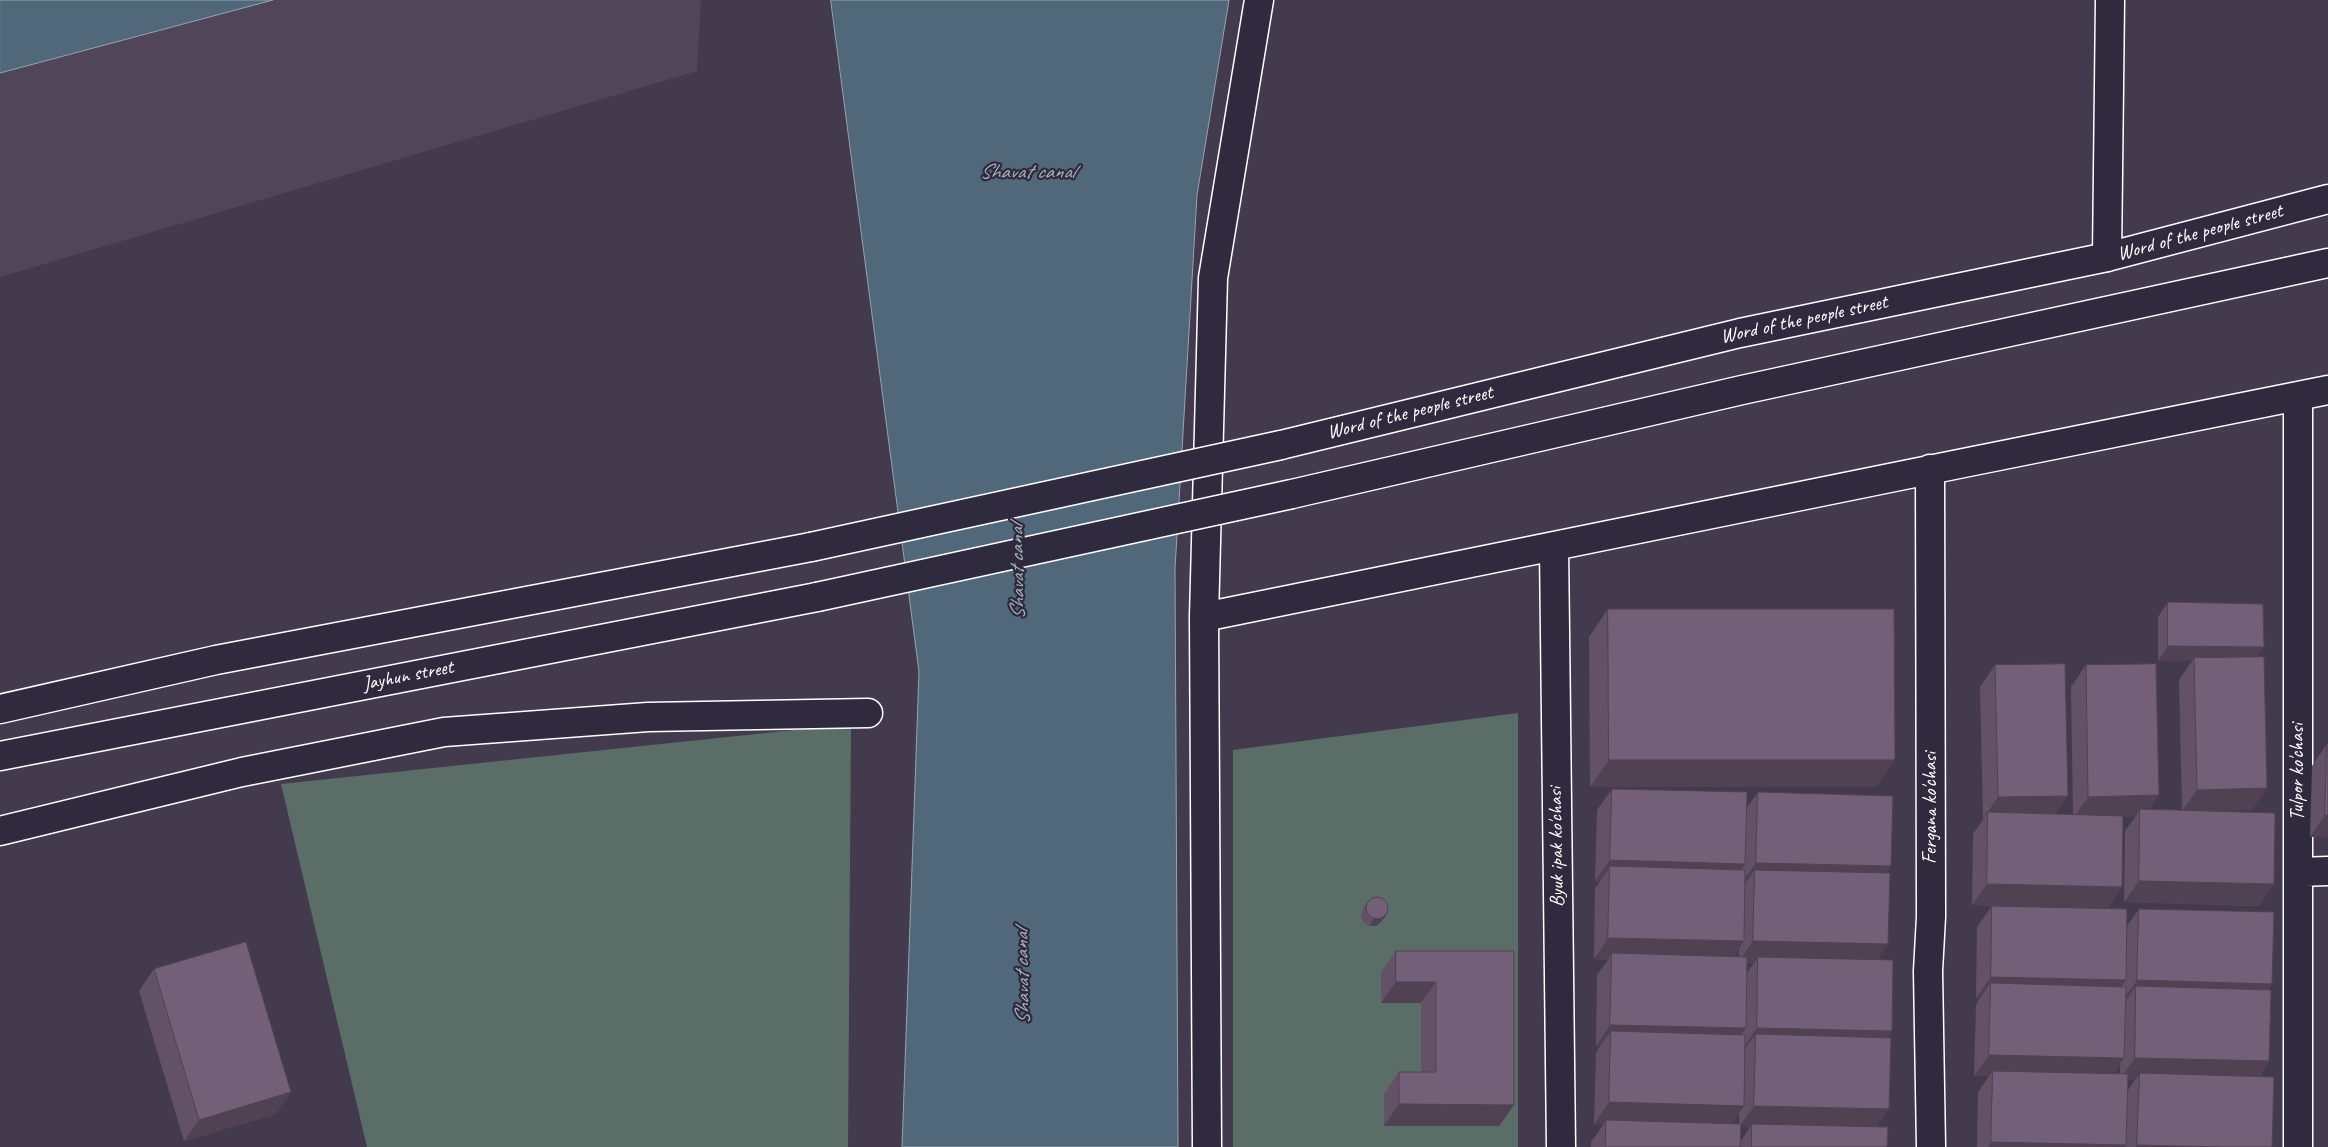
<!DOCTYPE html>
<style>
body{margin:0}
canvas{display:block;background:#433a4e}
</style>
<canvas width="2328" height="1147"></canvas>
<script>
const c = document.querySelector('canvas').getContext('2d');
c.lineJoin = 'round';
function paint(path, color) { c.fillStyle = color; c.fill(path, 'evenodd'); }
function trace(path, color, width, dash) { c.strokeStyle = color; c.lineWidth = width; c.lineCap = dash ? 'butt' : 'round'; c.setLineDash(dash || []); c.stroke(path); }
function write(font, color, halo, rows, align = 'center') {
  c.font = font + ' Caveat,sans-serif'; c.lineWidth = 4.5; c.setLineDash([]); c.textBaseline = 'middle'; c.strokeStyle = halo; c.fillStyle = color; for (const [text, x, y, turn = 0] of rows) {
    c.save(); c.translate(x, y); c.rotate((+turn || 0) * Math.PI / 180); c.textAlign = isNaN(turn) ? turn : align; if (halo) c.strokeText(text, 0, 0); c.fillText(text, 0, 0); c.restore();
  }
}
const built = new Path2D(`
 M 0,0 L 701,0 L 697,71 L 0,277 Z`);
const green = new Path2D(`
 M 1518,713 L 1518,1147 L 1233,1147 L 1233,750 Z
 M 851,724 L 848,1147 L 367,1147 L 281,784 Z`);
const water = new Path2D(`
 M 0,0 L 273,0 L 0,73 Z
 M 831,0 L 1229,0 L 1197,195 L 1175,569 L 1178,1147 L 902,1147 L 919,672 Z`);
const minor = new Path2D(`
 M 2107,257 L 2110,0
 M 2298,396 L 2298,1147
 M 1930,469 L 1931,917 L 1928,971 L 1931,1147
 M 1554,547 L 1561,1147
 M 1204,617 C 1579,542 1953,464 2328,390
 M 0,831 L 242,772 L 444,732 L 648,717 L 868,713
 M 2298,872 L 2328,871
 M 1207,1147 L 1204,617 L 1213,278 L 1259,0`);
const major = new Path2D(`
 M 1281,445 L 1740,333 L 2107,257 L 2328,199
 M 1292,494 L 1742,390 L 2328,263
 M 0,709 L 216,660 L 811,547
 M 0,756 L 817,597`);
const majorBridge = new Path2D(`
 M 811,547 L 1281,445
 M 817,597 L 1292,494`);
const wall = new Path2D(`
 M 2168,602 L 2264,647 L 2257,657 L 2252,810 L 2191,811 L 2274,884 L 2259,906 L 2124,902 L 2125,831 L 2135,817 L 2123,817 L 2122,887 L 2107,909 L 1972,905 L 1973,834 L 1984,818 L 1983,818 L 1980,687 L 1995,665 L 2068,796 L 2055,814 L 2073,815 L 2071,687 L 2086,665 L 2149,810 L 2182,811 L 2179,680 L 2192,661 L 2158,661 L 2158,617 Z
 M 1608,609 L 1876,787 L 1590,787 L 1589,637 Z
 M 2327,744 L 2328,837 L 2310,837 L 2312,766 Z
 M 1612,789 L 1746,809 L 1758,792 L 1891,866 L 1886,873 L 1878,960 L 1892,1031 L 1887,1038 L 1877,1127 L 1887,1147 L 1591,1147 L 1591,1142 L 1604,1124 L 1594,1124 L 1596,1053 L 1600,1046 L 1596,1046 L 1597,975 L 1608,960 L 1594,959 L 1595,888 L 1600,882 L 1595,881 L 1597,810 ZM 1739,948 L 1739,957 L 1733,957 ZM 1747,963 L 1754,963 L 1747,973 ZM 1739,1112 L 1739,1124 L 1731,1124 ZM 1741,1127 L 1750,1127 L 1741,1141 Z
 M 1368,901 L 1381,922 L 1376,926 L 1369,926 L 1363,922 L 1361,915 L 1363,908 Z
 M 1992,906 L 2127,926 L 2139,909 L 2268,990 L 2269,1061 L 2259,1077 L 2272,1147 L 1977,1147 L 1978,1092 L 1989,1076 L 1974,1076 L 1976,1005 L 1980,998 L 1976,998 L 1977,927 ZM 2120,1064 L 2120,1074 L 2113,1074 ZM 2128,1079 L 2135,1080 L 2128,1090 Z
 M 1396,951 L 1514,951 L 1514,1105 L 1499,1126 L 1384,1126 L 1384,1094 L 1399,1072 L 1421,1072 L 1421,1003 L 1381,1003 L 1381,972 Z
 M 154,969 L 276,1114 L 184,1141 L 139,991 Z`);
const shadedWall = new Path2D(`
 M 2168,646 L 2264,647 L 2254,662 L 2194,658 L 2192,661 L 2158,661 Z
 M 1609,760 L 1895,760 L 1876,787 L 1590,787 Z
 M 2267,788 L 2252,810 L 2182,811 L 2197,790 Z
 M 2159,795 L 2144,817 L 2140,809 L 2135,817 L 2073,818 L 2088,797 Z
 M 2068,796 L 2053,817 L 1988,812 L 1984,818 L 1983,818 L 1998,797 Z
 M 2325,815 L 2328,815 L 2328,837 L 2310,837 Z
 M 1610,860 L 1745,864 L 1730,885 L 1610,866 L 1600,882 L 1595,881 Z
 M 1756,863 L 1891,866 L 1876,888 L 1755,870 L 1745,884 L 1741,884 Z
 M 2139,881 L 2274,884 L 2259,906 L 2124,902 Z
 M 1987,884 L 2122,887 L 2107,909 L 1972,905 Z
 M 1387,914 L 1381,922 L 1376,926 L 1369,926 L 1374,918 Z
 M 1608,938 L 1744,941 L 1729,963 L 1612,953 L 1608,960 L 1594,959 Z
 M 1753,941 L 1888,944 L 1873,966 L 1758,957 L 1754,963 L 1738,962 Z
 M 1991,977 L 2126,980 L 2111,1002 L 1991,983 L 1980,998 L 1976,998 Z
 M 2137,980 L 2272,984 L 2257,1005 L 2136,986 L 2126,1001 L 2122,1001 Z
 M 1396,982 L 1436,982 L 1421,1003 L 1381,1003 Z
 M 1610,1025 L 1746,1028 L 1731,1050 L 1611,1031 L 1600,1046 L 1596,1046 Z
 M 1757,1028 L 1892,1031 L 1877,1053 L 1756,1034 L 1745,1049 L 1742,1049 Z
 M 1989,1055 L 2124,1058 L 2109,1080 L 1993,1071 L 1989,1076 L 1974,1076 Z
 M 2135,1058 L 2269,1061 L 2254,1083 L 2140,1073 L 2135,1080 L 2120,1079 Z
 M 291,1092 L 276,1114 L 184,1141 L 199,1120 Z
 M 1609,1102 L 1744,1106 L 1729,1127 L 1606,1120 L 1604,1124 L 1594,1124 Z
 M 1399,1104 L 1514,1105 L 1499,1126 L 1384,1126 Z
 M 1754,1106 L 1889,1109 L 1874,1130 L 1752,1124 L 1750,1127 L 1739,1127 Z
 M 1991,1142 L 2126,1145 L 2125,1147 L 1988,1147 Z
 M 2137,1145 L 2223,1147 L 2136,1147 Z`);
const building = new Path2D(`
 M 2168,602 L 2263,604 L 2264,647 L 2168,646 Z
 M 1608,609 L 1894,609 L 1895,760 L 1609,760 Z
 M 2264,657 L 2267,788 L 2197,790 L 2194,658 Z
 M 2065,664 L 2068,796 L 1998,797 L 1995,665 Z
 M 2156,664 L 2159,795 L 2088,797 L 2086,665 Z
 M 2327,744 L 2328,744 L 2328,815 L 2325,815 Z
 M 1612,789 L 1747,792 L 1745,864 L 1610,860 Z
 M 1758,792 L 1893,796 L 1891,866 L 1756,863 Z
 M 2140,809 L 2275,813 L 2274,884 L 2139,881 Z
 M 1988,812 L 2123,816 L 2122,887 L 1987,884 Z
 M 1610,866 L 1745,870 L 1744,941 L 1608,938 Z
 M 1755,870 L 1890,873 L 1888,944 L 1753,941 Z
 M1366 908a11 11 0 1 1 22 0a11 11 0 1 1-22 0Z
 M 1992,906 L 2127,909 L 2126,980 L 1991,977 Z
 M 2139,909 L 2274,912 L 2272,984 L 2137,980 Z
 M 246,942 L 291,1092 L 199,1120 L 154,969 Z
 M 1396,951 L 1514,951 L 1514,1105 L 1399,1104 L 1399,1072 L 1436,1072 L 1436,982 L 1396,982 Z
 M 1612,953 L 1747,957 L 1746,1028 L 1610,1025 Z
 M 1758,957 L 1893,960 L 1892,1031 L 1757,1028 Z
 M 1991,983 L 2126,987 L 2124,1058 L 1989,1055 Z
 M 2136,986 L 2271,990 L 2269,1061 L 2135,1058 Z
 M 1611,1031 L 1745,1035 L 1744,1106 L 1609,1102 Z
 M 1756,1034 L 1891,1038 L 1889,1109 L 1754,1106 Z
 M 1993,1071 L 2128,1074 L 2126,1145 L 1991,1142 Z
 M 2140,1073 L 2274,1077 L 2272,1147 L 2223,1147 L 2137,1145 Z
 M 1606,1120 L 1741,1124 L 1740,1147 L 1606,1147 Z
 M 1752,1124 L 1888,1127 L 1887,1147 L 1752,1147 Z`);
const streetNames = [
 ["Word of the people street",2200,233,-15],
 ["Word of the people street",1804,320,-12],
 ["Word of the people street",1410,413,-14],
 ["Jayhun street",408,676,-11],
 ["Tulpor ko'chasi",2298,772,-90],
 ["Fergana ko'chasi",1931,808,-90],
 ["Byuk ipak ko'chasi",1557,847,-91]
];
const waterNames = [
 ["Shavat canal",1027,172],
 ["Shavat canal",1018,572,-91],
 ["Shavat canal",1023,977,-91]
];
paint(built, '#51455a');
paint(green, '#5a6e67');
paint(water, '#506879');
trace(water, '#96a4af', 1);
trace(minor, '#fff', 31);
trace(major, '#fff', 31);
trace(minor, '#2f2a3d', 28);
trace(major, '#2f2a3d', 28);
trace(majorBridge, '#fff', 31, []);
trace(majorBridge, '#2f2a3d', 28);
paint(wall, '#635266');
paint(shadedWall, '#504253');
paint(building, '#735f77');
trace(building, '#504253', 1);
write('20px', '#fff', '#2f2a3d', streetNames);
write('italic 21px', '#a8b4bc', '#2f2a3d', waterNames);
</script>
